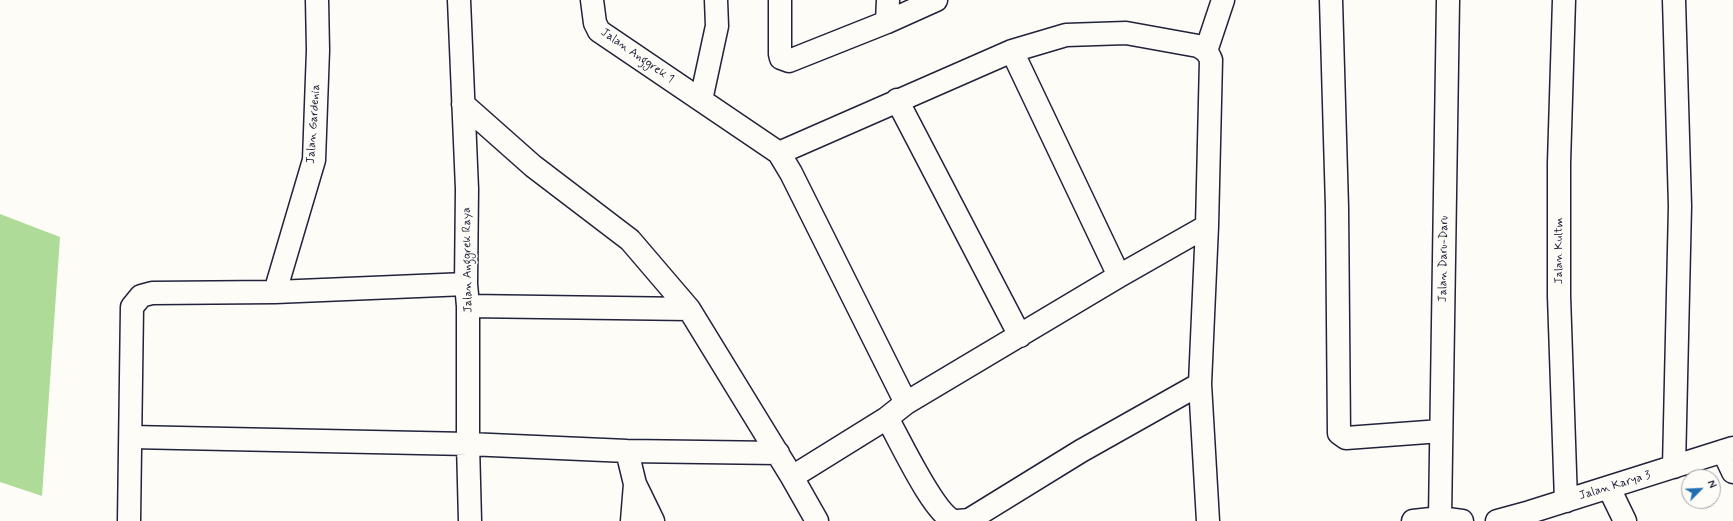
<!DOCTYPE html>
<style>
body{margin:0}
#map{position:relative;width:1733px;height:521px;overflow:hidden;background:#fdfcf7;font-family:Mynerve,sans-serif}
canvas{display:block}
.north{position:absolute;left:1681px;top:469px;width:40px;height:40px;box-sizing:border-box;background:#fdfcf7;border:1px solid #a5a5ac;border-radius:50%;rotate:66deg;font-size:11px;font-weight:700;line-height:16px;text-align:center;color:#22223b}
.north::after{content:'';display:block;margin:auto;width:14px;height:18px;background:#1f6fb2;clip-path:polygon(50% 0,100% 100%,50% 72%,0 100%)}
</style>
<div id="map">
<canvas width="1733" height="521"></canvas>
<div class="north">N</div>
</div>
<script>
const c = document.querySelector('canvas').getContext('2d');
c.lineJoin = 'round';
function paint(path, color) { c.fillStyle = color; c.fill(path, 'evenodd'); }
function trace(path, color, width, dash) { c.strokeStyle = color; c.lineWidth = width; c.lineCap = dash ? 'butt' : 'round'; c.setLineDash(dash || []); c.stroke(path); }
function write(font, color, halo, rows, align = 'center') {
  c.font = font + ' Mynerve,sans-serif'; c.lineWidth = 3.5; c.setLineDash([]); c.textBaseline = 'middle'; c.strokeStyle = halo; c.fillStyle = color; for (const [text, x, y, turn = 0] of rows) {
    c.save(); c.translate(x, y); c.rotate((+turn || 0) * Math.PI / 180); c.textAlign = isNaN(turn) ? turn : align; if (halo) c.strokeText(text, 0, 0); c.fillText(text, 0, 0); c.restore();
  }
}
const green = new Path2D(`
 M 0,214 L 60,237 L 42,496 L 0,482 Z`);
const minor = new Path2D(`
 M 459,0 L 467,189 L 466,284 L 468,306 L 468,444 L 470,521
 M 592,0 L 595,23 L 599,31 L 779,153 L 791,173 L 906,403
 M 780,0 L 780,54 L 781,58 L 789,61 L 887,22 L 936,0
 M 1331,0 L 1337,207 L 1339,433 L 1346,438 L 1441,431
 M 1564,0 L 1559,163 L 1559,296 L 1566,501
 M 1674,0 L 1680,206 L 1674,467
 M 887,22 L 888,0
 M 1012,51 L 1066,35 L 1126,33 L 1198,46 C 1205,50 1208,52 1211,60 L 1207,226 L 1200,384 L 1208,521
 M 1206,51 L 1223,0
 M 701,100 L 717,26 L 716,0
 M 897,100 L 1020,336
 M 463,104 L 533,166 L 630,240 L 689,309 L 792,477 L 817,521
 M 779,153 L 1012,51 L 1119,276
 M 275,292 L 314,160 L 318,50 L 317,0
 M 468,306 L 689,309
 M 887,418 C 900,440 933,513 954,521
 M 131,437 L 468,444 L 627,451 L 778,453
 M 627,451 L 635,484 L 632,521
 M 1723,451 L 1733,472
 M 792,477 L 887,418 L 906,403 L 1119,276 L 1207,226
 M 635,484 L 653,521
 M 1609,488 L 1625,521
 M 1440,518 L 1448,0
 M 129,521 L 132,307 L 141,296 L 152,293 L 275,292 L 466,284
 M 958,521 L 969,520 L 1081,451 L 1200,384
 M 1413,521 L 1440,518 L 1462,521
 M 1497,521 L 1530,512 L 1733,448`);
const streetNames = [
 ["Jalan Anggrek 1",637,56,35],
 ["Jalan Gardenia",314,124,-86],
 ["Jalan Kultm",1559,251,-90],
 ["Jalan Daru-Daru",1444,259,-89],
 ["Jalan Anggrek Raya",468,260,-91],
 ["Jalan Karya 3",1615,486,-17]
];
paint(green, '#afdb99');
trace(minor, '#22223b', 25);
trace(minor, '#fdfcf7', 22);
write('12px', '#22223b', '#fdfcf7', streetNames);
</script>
